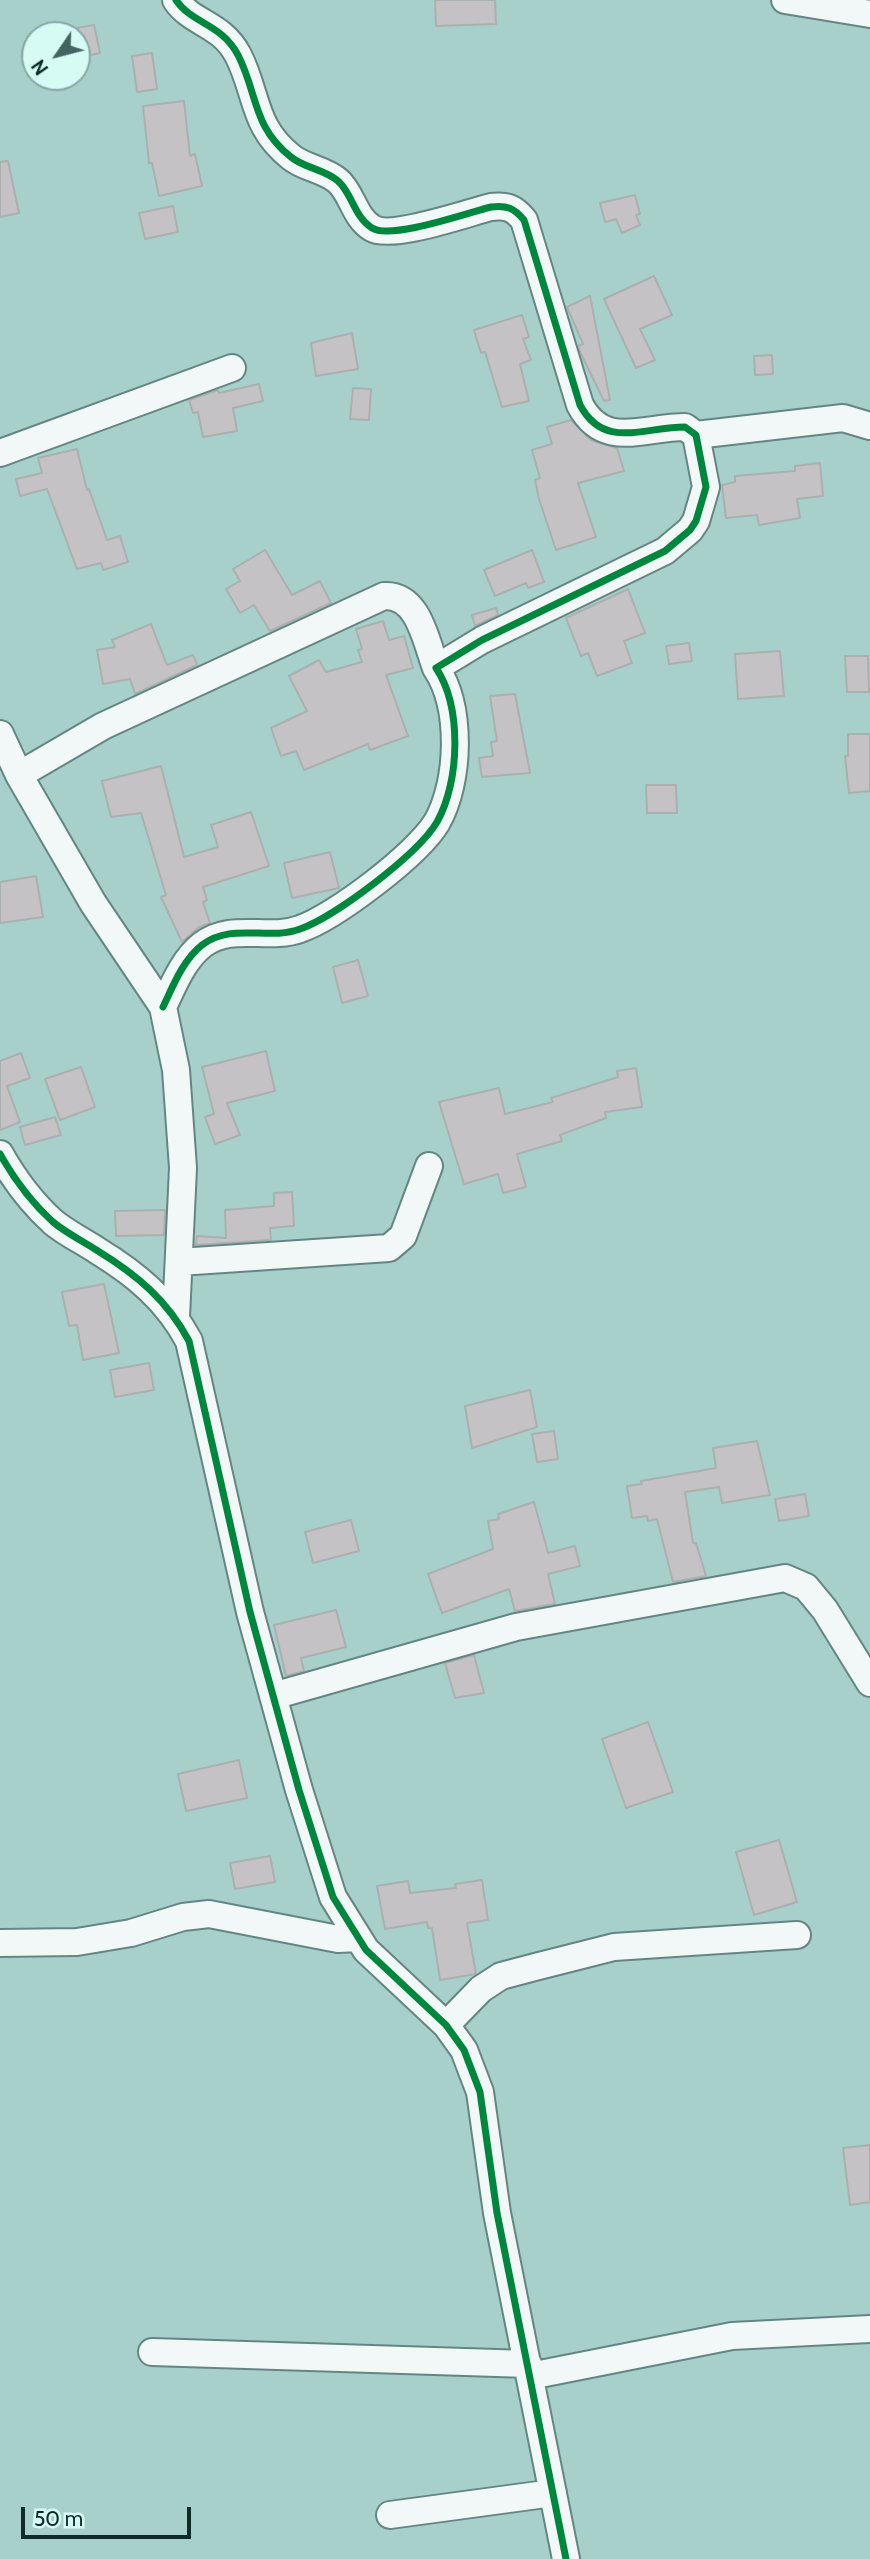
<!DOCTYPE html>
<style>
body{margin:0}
#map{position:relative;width:870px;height:2559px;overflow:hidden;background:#a8d0ca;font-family:Cabin,sans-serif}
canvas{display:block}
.north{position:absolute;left:21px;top:21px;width:70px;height:70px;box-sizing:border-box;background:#d6faf4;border:2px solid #85a8a2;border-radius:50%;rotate:235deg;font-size:19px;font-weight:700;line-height:28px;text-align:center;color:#0c2c28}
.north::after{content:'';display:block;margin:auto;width:24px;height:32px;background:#436561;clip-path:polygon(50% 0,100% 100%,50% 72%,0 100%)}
.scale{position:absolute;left:21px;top:2507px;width:170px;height:32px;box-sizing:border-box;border:4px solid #0c2c28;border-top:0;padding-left:9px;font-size:21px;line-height:24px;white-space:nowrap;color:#0c2c28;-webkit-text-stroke:5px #d6faf4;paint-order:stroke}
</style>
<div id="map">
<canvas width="870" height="2559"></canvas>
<div class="north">N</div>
<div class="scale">50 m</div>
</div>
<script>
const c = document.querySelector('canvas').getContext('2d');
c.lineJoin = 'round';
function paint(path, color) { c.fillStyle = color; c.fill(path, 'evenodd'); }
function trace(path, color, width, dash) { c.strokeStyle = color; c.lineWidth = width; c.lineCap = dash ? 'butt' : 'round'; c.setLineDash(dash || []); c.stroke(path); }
const building = new Path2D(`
 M 435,0 L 495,0 L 496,24 L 436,26 Z
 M 94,25 L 100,53 L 77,58 L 77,28 Z
 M 152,53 L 157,89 L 137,92 L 132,56 Z
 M 184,101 L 190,156 L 195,154 L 202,186 L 159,196 L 152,163 L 149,163 L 143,106 Z
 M 8,161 L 19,213 L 0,217 L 0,162 Z
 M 635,195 L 640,214 L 636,215 L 640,225 L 622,233 L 616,219 L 605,222 L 600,203 Z
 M 173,206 L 178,232 L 145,239 L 139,213 Z
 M 654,276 L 672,315 L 640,329 L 655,360 L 636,368 L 604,299 Z
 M 590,296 L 610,400 L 604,401 L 581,354 L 578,346 L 583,344 L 567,307 Z
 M 522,315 L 529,337 L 523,339 L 531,360 L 520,364 L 529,401 L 502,407 L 485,352 L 481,353 L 474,330 Z
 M 352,333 L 358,369 L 316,376 L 311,343 Z
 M 772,355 L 773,374 L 755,375 L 754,356 Z
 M 259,384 L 263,401 L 233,408 L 237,431 L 203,437 L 198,412 L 193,413 L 189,400 L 218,390 L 219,393 Z
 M 353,388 L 371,389 L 369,420 L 350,419 Z
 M 571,420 L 591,440 L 617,448 L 624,471 L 578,483 L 596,537 L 556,550 L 539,499 L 535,480 L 540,478 L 532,450 L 552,444 L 547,427 Z
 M 77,449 L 87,490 L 89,489 L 107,540 L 120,536 L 128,562 L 103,570 L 101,563 L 77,569 L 47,489 L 20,496 L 16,479 L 42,473 L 38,458 Z
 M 820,463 L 823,496 L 797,499 L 800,518 L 759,525 L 757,515 L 726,518 L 722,485 L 735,482 L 735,476 L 795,471 L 795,466 Z
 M 265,550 L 292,595 L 320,581 L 331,603 L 270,631 L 254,605 L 240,613 L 226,589 L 240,581 L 233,569 Z
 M 532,550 L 544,582 L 528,588 L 526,583 L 495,596 L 484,570 Z
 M 628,589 L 645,633 L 624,641 L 632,663 L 597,676 L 588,653 L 581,656 L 566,618 Z
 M 496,608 L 498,615 L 475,626 L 472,615 Z
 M 383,621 L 389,640 L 404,636 L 413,668 L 386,675 L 408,736 L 370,750 L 368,744 L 304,770 L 296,751 L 281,756 L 271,728 L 307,711 L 289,676 L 319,660 L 326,672 L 362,662 L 358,650 L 362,649 L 356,629 Z
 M 151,624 L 167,665 L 193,655 L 197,665 L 135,694 L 130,679 L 103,684 L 97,650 L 115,647 L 112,640 Z
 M 689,643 L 692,661 L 669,664 L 666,646 Z
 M 780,651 L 784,696 L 738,699 L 735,654 Z
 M 845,656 L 868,656 L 869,692 L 847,692 Z
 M 515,694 L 530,773 L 482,777 L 479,758 L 493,756 L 491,742 L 497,741 L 490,696 Z
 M 848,734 L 870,734 L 870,791 L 849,793 L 845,756 L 848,756 Z
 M 161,766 L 184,857 L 218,847 L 211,825 L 251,812 L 269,866 L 203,887 L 207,900 L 203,902 L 210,923 L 199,927 L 182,942 L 161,897 L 166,895 L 141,813 L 111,817 L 102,781 Z
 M 646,785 L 676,785 L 677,813 L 647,813 Z
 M 330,852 L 339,888 L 292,898 L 284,863 Z
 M 36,876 L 43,917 L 0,923 L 0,882 Z
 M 358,960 L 368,996 L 342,1003 L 333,967 Z
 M 266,1051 L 275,1091 L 227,1103 L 240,1135 L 215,1144 L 205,1117 L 214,1114 L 202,1067 Z
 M 21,1053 L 30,1078 L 7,1086 L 20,1122 L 0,1130 L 0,1061 Z
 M 81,1067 L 95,1107 L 60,1120 L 45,1079 Z
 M 636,1068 L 642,1107 L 605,1112 L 606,1118 L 560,1135 L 562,1141 L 517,1154 L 526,1187 L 503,1193 L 498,1174 L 464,1184 L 439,1102 L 499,1088 L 505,1114 L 553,1102 L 551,1098 L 618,1077 L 617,1071 Z
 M 55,1117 L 61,1135 L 25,1145 L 20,1127 Z
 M 292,1192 L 294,1226 L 270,1228 L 271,1240 L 196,1245 L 197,1236 L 226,1238 L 225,1210 L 274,1206 L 274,1193 Z
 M 165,1210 L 164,1235 L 116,1236 L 115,1211 Z
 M 104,1284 L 119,1353 L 83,1360 L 77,1325 L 69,1326 L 62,1292 Z
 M 149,1363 L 154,1390 L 115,1397 L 110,1370 Z
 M 530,1390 L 537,1427 L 472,1448 L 465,1406 Z
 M 554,1431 L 558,1459 L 537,1462 L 532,1434 Z
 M 757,1441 L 770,1495 L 722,1503 L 719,1487 L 685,1492 L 693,1543 L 696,1543 L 706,1576 L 673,1582 L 657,1519 L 648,1521 L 647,1516 L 632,1518 L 627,1486 L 642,1484 L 641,1481 L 716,1468 L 713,1448 Z
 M 805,1494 L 809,1516 L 779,1521 L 775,1499 Z
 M 534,1502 L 548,1553 L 575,1546 L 580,1566 L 548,1574 L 555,1604 L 515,1611 L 509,1589 L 442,1613 L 428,1574 L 493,1549 L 488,1521 L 499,1519 L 498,1514 Z
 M 351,1520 L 359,1551 L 313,1563 L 305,1532 Z
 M 336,1610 L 346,1647 L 301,1658 L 304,1671 L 286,1676 L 274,1625 Z
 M 474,1655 L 484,1693 L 455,1698 L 445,1663 Z
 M 648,1722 L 673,1792 L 626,1808 L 602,1739 Z
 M 239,1760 L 247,1798 L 186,1811 L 178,1774 Z
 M 779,1840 L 797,1902 L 754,1915 L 736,1852 Z
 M 270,1856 L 275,1882 L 235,1889 L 230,1863 Z
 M 482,1880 L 488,1920 L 467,1923 L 476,1974 L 440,1980 L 432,1928 L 428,1928 L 427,1922 L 385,1929 L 377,1886 L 408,1881 L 410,1893 L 456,1888 L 455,1884 Z
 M 870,2145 L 870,2202 L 850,2205 L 843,2148 Z`);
const minor = new Path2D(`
 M 785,0 L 870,14
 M 696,435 L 843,418 L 870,426
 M 0,453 L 232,368
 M 0,734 L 19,775 L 93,903 L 163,1007 L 176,1070 L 183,1168 L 176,1317
 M 19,775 L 103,726 L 384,596 C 419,594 426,642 436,668
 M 163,1007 C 173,986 183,960 202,945 C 232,922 268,941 300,929 C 335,917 418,854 437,822 C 460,781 462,707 436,668 L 482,640 L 665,551 L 690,530 L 696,521 L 706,487 L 696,435 L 685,427 C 643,427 604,450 580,405 L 524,220 C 514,208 507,205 491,207 C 467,213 391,240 372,228 C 354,217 352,193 338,181 C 324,169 304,168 291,157 C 252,126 258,94 238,55 C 221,23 192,24 176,0
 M 0,1154 C 14,1179 31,1202 53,1222 C 66,1233 83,1241 98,1251 C 137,1275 167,1300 189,1341 L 250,1612 L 299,1790 L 333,1897 L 366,1950 L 446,2025 L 464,2050 L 480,2092 L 497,2213 L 566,2559
 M 179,1262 L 389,1248 L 403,1236 L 429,1166
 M 273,1696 L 516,1627 L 785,1578 L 806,1587 L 825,1610 L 870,1683
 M 0,1943 L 77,1942 L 131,1933 L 183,1917 L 209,1914 L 338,1939 L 358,1938
 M 446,2025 L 481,1989 L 501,1976 L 535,1967 L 614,1947 L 797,1935
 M 152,2352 L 528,2364
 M 530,2376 L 732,2336 L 870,2329
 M 390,2515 L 553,2493`);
const cycleway = new Path2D(`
 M 163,1007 C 173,986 183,960 202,945 C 232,922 268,941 300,929 C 335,917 418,854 437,822 C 460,781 462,707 436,668 L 482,640 L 665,551 L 690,530 L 696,521 L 706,487 L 696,435 L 685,427 C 643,427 604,450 580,405 L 524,220 C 514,208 507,205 491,207 C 467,213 391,240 372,228 C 354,217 352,193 338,181 C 324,169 304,168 291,157 C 252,126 258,94 238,55 C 221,23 192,24 176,0
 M 0,1154 C 14,1179 31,1202 53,1222 C 66,1233 83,1241 98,1251 C 137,1275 167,1300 189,1341 L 250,1612 L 299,1790 L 333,1897 L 366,1950 L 446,2025 L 464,2050 L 480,2092 L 497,2213 L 566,2559`);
paint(building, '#c4c2c4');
trace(building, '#aab0b0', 2);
trace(minor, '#648682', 30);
trace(minor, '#f2f8f7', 26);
trace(cycleway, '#00873e', 7);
</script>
